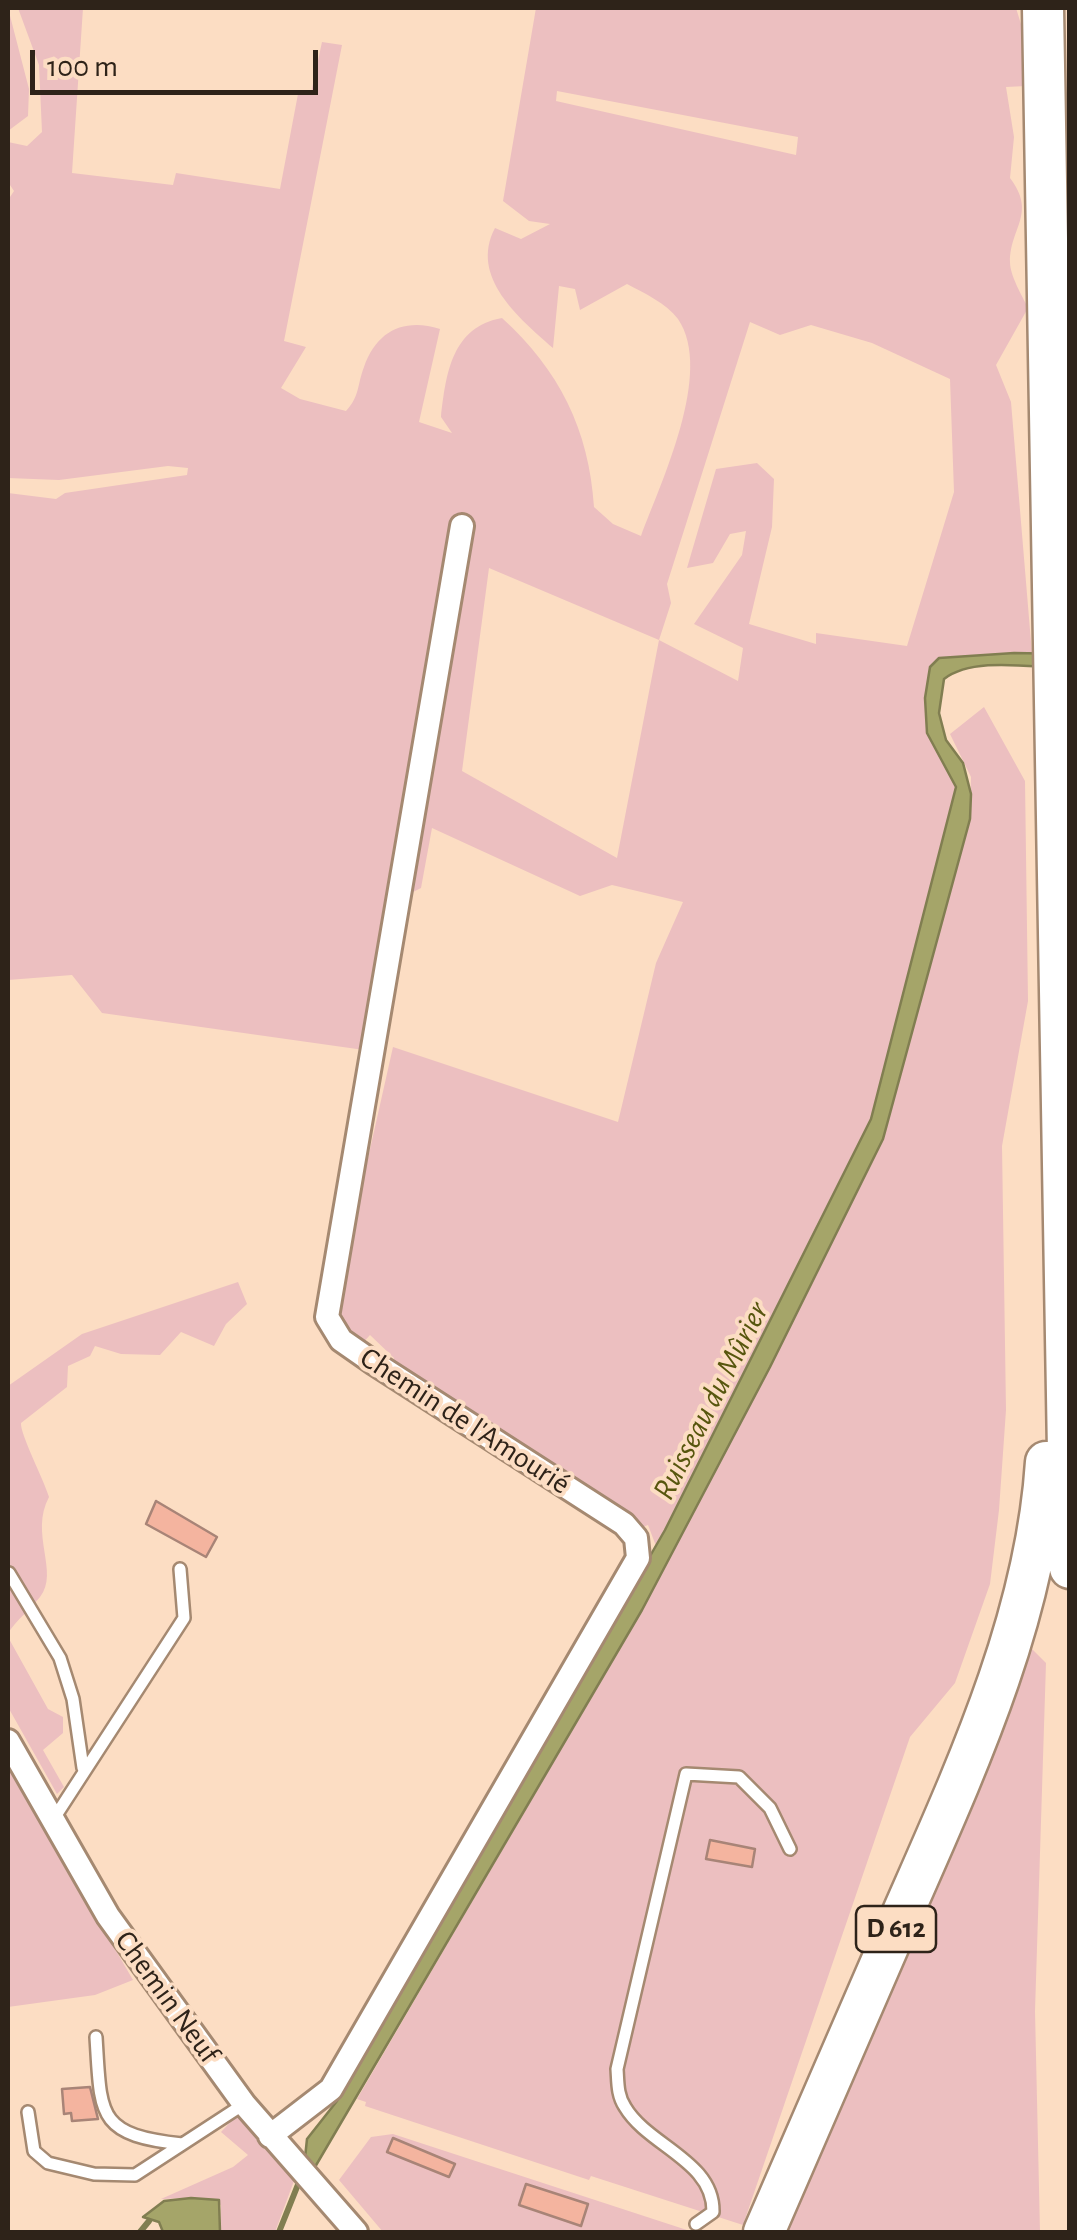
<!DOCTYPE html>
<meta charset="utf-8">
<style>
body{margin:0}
#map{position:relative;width:1077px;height:2240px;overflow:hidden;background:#fcddc3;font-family:"Alegreya Sans",sans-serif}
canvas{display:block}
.frame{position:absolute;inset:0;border:10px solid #2e2319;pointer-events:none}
.scale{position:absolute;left:30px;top:50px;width:288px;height:45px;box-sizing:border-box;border:5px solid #2e2319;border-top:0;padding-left:12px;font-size:30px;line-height:35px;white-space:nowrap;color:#2e2319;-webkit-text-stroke:8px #fcddc3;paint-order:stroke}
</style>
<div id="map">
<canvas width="1077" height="2240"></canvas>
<div class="frame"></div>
<div class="scale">100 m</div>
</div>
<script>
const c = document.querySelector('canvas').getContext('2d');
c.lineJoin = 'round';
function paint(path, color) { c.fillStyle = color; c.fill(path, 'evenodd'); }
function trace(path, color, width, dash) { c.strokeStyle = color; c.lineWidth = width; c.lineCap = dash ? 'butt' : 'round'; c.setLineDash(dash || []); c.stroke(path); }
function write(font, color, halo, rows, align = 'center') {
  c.font = font + ' "Alegreya Sans",sans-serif'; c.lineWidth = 8; c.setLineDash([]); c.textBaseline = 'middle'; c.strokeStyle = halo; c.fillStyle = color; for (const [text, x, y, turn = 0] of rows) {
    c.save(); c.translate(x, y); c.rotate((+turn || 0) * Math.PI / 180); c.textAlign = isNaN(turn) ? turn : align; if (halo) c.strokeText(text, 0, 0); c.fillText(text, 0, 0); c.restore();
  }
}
const green = new Path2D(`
 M 8,8 L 29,89 L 28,116 L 8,131 Z
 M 18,8 L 83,8 L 72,173 L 173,185 L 176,173 L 280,189 L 298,94 L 311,93 L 322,42 L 342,45 L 284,341 L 306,347 L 281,388 L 300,399 L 346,411 C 360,396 357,385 364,367 C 377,330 405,318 440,329 L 419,422 L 452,433 L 441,417 C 446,373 452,327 502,318 C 559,370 589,429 594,507 L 613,524 L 641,536 C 661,482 714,372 678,319 C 666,303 644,293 627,284 L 580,310 L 575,289 L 559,286 L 553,348 C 519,318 469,277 495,228 L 521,239 L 550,224 L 529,221 L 503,201 L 536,8 L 1016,8 L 1024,34 L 1026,86 L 1006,87 L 1014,137 L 1010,178 C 1037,214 1010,227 1010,262 C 1010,276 1022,295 1028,308 L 996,365 L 1011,402 L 1032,654 L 940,658 L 929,735 L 956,780 L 956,789 L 871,1119 L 656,1546 L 648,1525 L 640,1528 L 391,1366 L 394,1358 L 370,1335 L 361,1345 L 338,1320 L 337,1296 L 393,1047 L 618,1122 L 656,963 L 683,902 L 612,885 L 580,896 L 432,828 L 421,888 L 393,902 L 364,1050 L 102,1013 L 72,975 L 8,980 L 8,493 L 56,499 L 65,493 L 187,475 L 188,468 L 168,466 L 59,480 L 8,478 L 8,200 L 14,191 L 8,182 L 8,142 L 27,146 L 42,132 L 39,65 ZM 557,91 L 798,137 L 796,155 L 556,101 ZM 750,322 L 780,335 L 811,325 L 872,343 L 950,379 L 954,492 L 907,646 L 816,633 L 816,644 L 749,624 L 772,527 L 774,479 L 757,463 L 716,469 L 687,568 L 713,563 L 730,534 L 746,531 L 742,555 L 694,624 L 743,648 L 738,681 L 659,640 L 671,603 L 667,584 ZM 489,568 L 659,640 L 617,858 L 462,771 Z
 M 984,707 L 1025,781 L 1028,1001 L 1002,1146 L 1006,1410 L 999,1510 L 990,1584 L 955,1683 L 910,1737 L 743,2225 L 591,2176 L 589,2180 L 365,2106 L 366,2102 L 357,2099 L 642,1610 L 770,1367 L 883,1139 L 970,819 L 971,777 L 950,734 Z
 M 238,1282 L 247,1304 L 226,1324 L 214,1346 L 181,1332 L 160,1355 L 121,1354 L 95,1346 L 90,1356 L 68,1366 L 67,1387 L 21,1423 C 20,1434 44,1480 49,1497 C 29,1534 60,1572 40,1597 C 30,1609 17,1620 8,1633 L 8,1386 L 82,1334 Z
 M 8,1637 L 48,1709 L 63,1717 L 63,1733 L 43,1750 L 64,1787 L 57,1794 L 8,1707 Z
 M 1030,1647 L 1046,1663 L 1035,2011 L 1040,2232 L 787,2232 L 805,2175 L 891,1995 L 962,1808 Z
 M 8,1764 L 133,1980 L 95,1995 L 8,2007 Z
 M 239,2113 L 294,2181 L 275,2232 L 220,2232 L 221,2205 L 191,2198 L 161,2199 L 233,2167 L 248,2155 L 221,2132 Z
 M 393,2134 L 693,2232 L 383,2232 L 339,2180 L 371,2137 Z`);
const water = new Path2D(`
 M 1014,653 L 1069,654 L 1069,668 C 1033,668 974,656 944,679 L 939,713 L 946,740 L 963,763 L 971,794 L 970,819 L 883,1139 L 770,1367 L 642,1610 L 315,2167 L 305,2158 L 307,2139 L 337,2101 L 665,1530 L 871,1119 L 956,787 L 927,733 L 925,698 L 930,667 L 939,658 Z
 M 191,2198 L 219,2200 L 220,2232 L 163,2232 L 159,2222 L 143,2217 L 164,2201 Z`);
const stream = new Path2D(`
 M 140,2232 L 149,2221
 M 279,2232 L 301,2177`);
const building = new Path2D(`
 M 156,1501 L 217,1537 L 206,1557 L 146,1524 Z
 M 710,1840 L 755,1849 L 752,1867 L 706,1859 Z
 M 90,2087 L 98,2119 L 72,2121 L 71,2113 L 64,2114 L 62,2089 Z
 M 393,2138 L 455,2164 L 449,2177 L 387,2152 Z
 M 526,2184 L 588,2204 L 581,2226 L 519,2205 Z`);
const lane = new Path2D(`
 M 9,1573 L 60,1658 L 73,1699 L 83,1768
 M 53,1820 L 184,1618 L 180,1569
 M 96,2037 C 101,2115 96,2135 182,2144
 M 28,2112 L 34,2151 L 48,2163 L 94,2174 L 135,2175 L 244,2104
 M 696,2224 L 713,2212 C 714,2161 648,2146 625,2107 C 617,2095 618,2082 617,2069 L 686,1774 L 739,1777 L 770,1808 L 790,1849`);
const street = new Path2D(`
 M 8,1741 L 108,1916 L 244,2104 L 356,2232
 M 270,2136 L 331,2089 L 638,1558 L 636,1538 L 624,1524 L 374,1363 L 341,1340 L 327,1317 L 462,526`);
const highway = new Path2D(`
 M 1043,8 L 1070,1568
 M 764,2232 C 810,2125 856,2018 904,1910 C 966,1769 1036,1618 1046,1462`);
const shields = [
 [896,1929,80]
];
const shieldNames = [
 ["D 612",896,1929]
];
const streetNames = [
 ["Chemin de l'Amourié",465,1421,33],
 ["Chemin Neuf",167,1997,54]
];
const waterNames = [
 ["Ruisseau du Mûrier",711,1401,-63]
];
paint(green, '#ecbfc0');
paint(water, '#a5a569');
trace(water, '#817e51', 2.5);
trace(stream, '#817e51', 6);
paint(building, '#f4b49f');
trace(building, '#a88477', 2.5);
trace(lane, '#a58971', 16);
trace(street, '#a58971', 28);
trace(highway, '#a58971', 45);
trace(lane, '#fff', 11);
trace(street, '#fff', 22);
trace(highway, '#fff', 40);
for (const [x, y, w] of shields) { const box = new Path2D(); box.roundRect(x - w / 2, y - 23, w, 46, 8); c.fillStyle = '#fcddc3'; c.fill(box); trace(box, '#2e2319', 2.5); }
write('bold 28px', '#2e2319', null, shieldNames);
write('30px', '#2e2319', '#fcddc3', streetNames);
write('italic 32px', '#57560e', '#fcddc3', waterNames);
</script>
